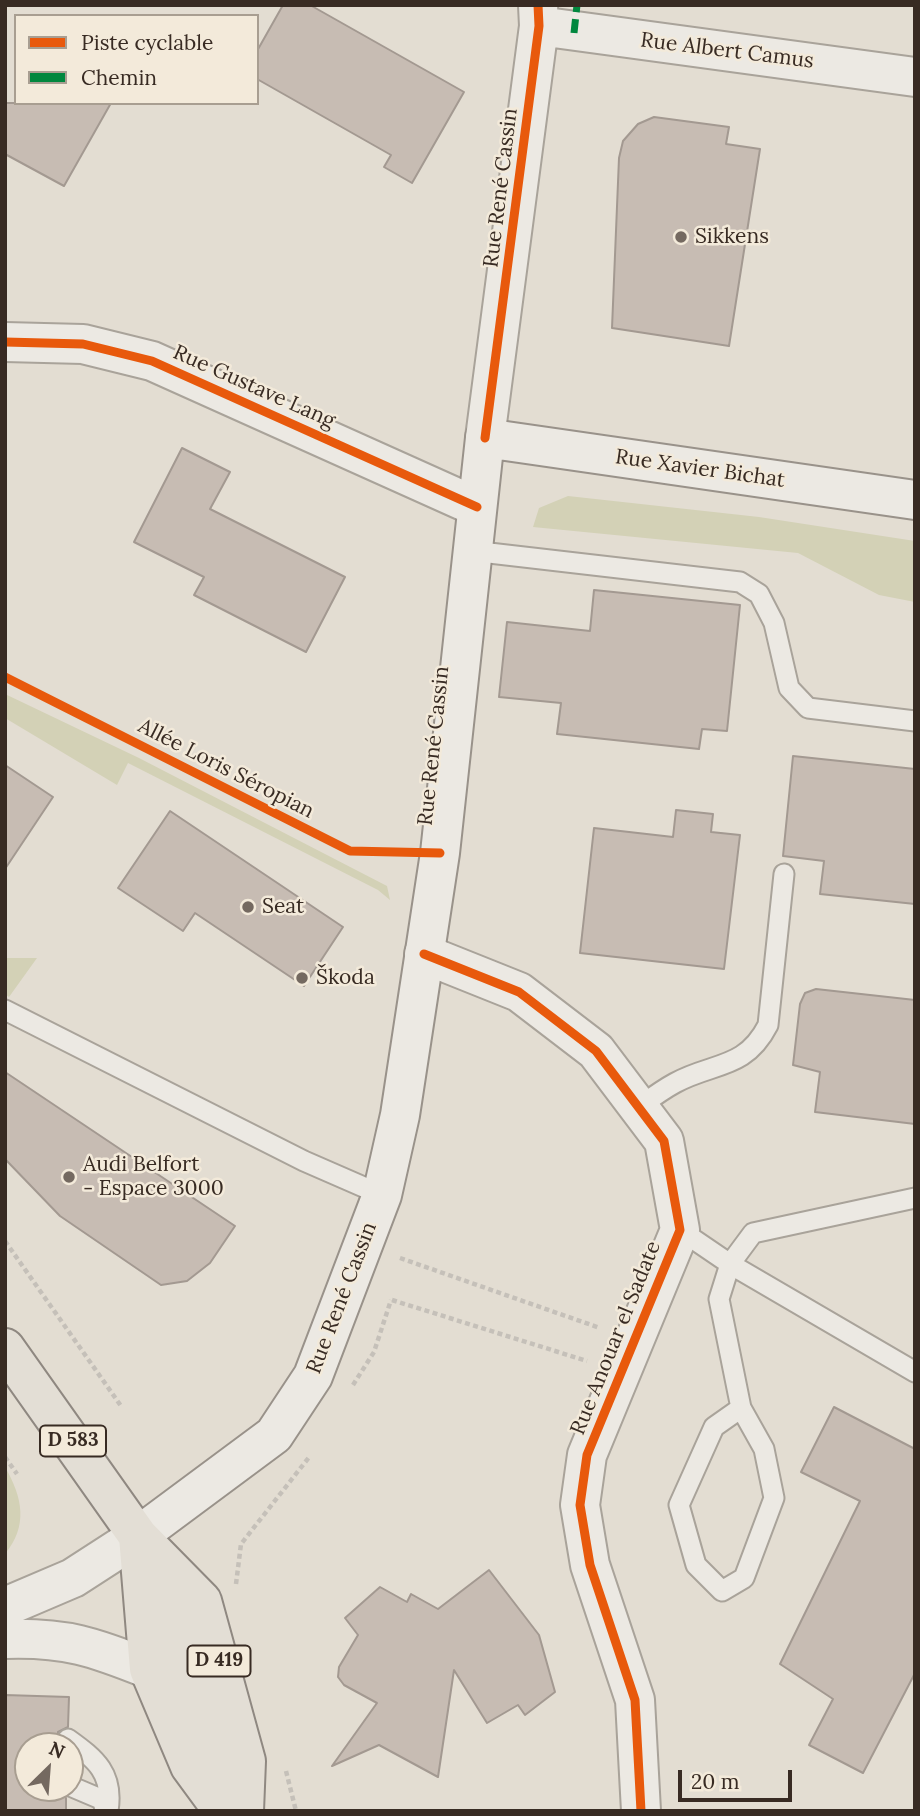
<!DOCTYPE html>
<meta charset="utf-8">
<style>
body{margin:0}
#map{position:relative;width:920px;height:1816px;overflow:hidden;background:#e3ddd2;font-family:Lora,serif}
canvas{display:block}
.frame{position:absolute;inset:0;border:7px solid #382b23;pointer-events:none}
.legend{position:absolute;left:14px;top:14px;width:245px;height:91px;box-sizing:border-box;background:#f3eada;border:2px solid #a89e91;margin:0;padding:9px 12px;list-style:none;font-size:21px;color:#382b23}
.legend li{display:flex;align-items:center;gap:14px;height:35px}
.legend b{width:35px;border:2px solid #a89e91}
.north{position:absolute;left:14px;top:1732px;width:70px;height:70px;box-sizing:border-box;background:#f3eada;border:2px solid #a89e91;border-radius:50%;rotate:25deg;font-size:19px;font-weight:700;line-height:28px;text-align:center;color:#382b23}
.north::after{content:'';display:block;margin:auto;width:24px;height:32px;background:#746960;clip-path:polygon(50% 0,100% 100%,50% 72%,0 100%)}
.scale{position:absolute;left:678px;top:1770px;width:114px;height:32px;box-sizing:border-box;border:4px solid #382b23;border-top:0;padding-left:9px;font-size:21px;line-height:24px;white-space:nowrap;color:#382b23;-webkit-text-stroke:5px #f3eada;paint-order:stroke}
</style>
<div id="map">
<canvas width="920" height="1816"></canvas>
<div class="frame"></div>
<ul class="legend">
<li><b style="height:9px;background:#e8590c"></b>Piste cyclable</li>
<li><b style="height:9px;background:#00873e"></b>Chemin</li>
</ul>
<div class="north">N</div>
<div class="scale">20 m</div>
</div>
<script>
const c = document.querySelector('canvas').getContext('2d');
c.lineJoin = 'round';
function paint(path, color) { c.fillStyle = color; c.fill(path, 'evenodd'); }
function trace(path, color, width, dash) { c.strokeStyle = color; c.lineWidth = width; c.lineCap = dash ? 'butt' : 'round'; c.setLineDash(dash || []); c.stroke(path); }
function write(font, color, halo, rows, align = 'center') {
  c.font = font + ' Lora,serif'; c.lineWidth = 5; c.setLineDash([]); c.textBaseline = 'middle'; c.strokeStyle = halo; c.fillStyle = color; for (const [text, x, y, turn = 0] of rows) {
    c.save(); c.translate(x, y); c.rotate((+turn || 0) * Math.PI / 180); c.textAlign = isNaN(turn) ? turn : align; if (halo) c.strokeText(text, 0, 0); c.fillText(text, 0, 0); c.restore();
  }
}
const green = new Path2D(`
 M 568,496 L 759,517 L 915,541 L 915,602 L 879,595 L 798,553 L 533,527 L 539,508 Z
 M 5,694 L 139,758 L 387,886 L 390,900 L 378,890 L 128,763 L 117,785 L 5,718 Z
 M 5,958 L 37,958 L 9,997 L 5,994 Z
 M 5,1467 C 23,1498 28,1526 5,1554 Z`);
const building = new Path2D(`
 M 283,5 L 310,5 L 464,92 L 412,183 L 384,167 L 391,155 L 257,79 L 257,51 Z
 M 5,103 L 111,103 L 64,186 L 5,154 Z
 M 654,117 L 729,127 L 726,144 L 760,149 L 729,346 L 612,328 L 619,158 L 623,141 L 638,124 Z
 M 182,448 L 230,472 L 210,509 L 345,577 L 306,652 L 194,595 L 204,577 L 134,542 Z
 M 594,590 L 740,605 L 727,731 L 702,729 L 699,749 L 557,734 L 561,703 L 499,697 L 507,622 L 590,631 Z
 M 793,756 L 915,769 L 915,904 L 820,894 L 824,861 L 783,856 Z
 M 5,765 L 53,797 L 5,869 Z
 M 676,810 L 713,814 L 711,832 L 740,835 L 724,969 L 580,953 L 594,828 L 673,837 Z
 M 170,811 L 343,927 L 304,986 L 195,913 L 183,931 L 118,888 Z
 M 816,989 L 915,1000 L 915,1124 L 815,1112 L 820,1072 L 793,1065 L 800,1004 L 805,993 Z
 M 5,1072 L 235,1226 L 210,1263 L 187,1281 L 161,1285 L 60,1216 L 5,1159 Z
 M 834,1407 L 915,1449 L 915,1673 L 863,1773 L 809,1745 L 833,1699 L 780,1664 L 860,1501 L 801,1472 Z
 M 489,1570 L 539,1635 L 555,1692 L 525,1715 L 518,1705 L 487,1723 L 454,1670 L 438,1777 L 379,1745 L 332,1766 L 377,1703 L 344,1685 L 338,1677 L 339,1667 L 358,1635 L 345,1618 L 380,1587 L 407,1602 L 411,1594 L 438,1609 Z
 M 5,1695 L 69,1697 L 68,1727 L 58,1732 L 58,1746 L 28,1746 L 28,1788 L 58,1788 L 66,1798 L 66,1811 L 5,1811 Z`);
const path = new Path2D(`
 M 5,1241 L 121,1406
 M 400,1258 L 600,1328
 M 392,1300 L 587,1361
 M 353,1385 L 374,1352 L 391,1300
 M 5,1457 L 17,1474
 M 236,1584 L 241,1544 L 310,1456
 M 286,1771 L 296,1811`);
const service = new Path2D(`
 M 472,551 L 740,582 L 759,594 L 774,623 L 789,688 L 808,708 L 915,721
 M 5,1010 L 304,1161 L 382,1195
 M 639,1107 C 650,1099 662,1090 675,1083 C 713,1062 745,1070 768,1025 L 784,874
 M 680,1230 L 730,1264 L 915,1372
 M 741,1408 L 764,1449 L 774,1498 L 744,1578 L 722,1591 L 696,1565 L 679,1505 L 714,1427 L 741,1408 L 719,1299 L 730,1264 L 753,1233 L 915,1198
 M 68,1739 C 96,1759 114,1774 108,1811
 M 70,1786 L 103,1800 L 105,1811`);
const minor = new Path2D(`
 M 539,26 L 915,77
 M 5,342 L 83,344 L 152,361 L 477,507
 M 485,438 L 539,26 L 538,5
 M 424,954 L 519,992 L 596,1051 L 664,1141 L 680,1230 L 587,1455 L 580,1505 L 590,1565 L 635,1700 L 641,1811`);
const tertiary = new Path2D(`
 M 5,1607 L 73,1578 L 138,1536
 M 5,1639 C 66,1637 94,1647 149,1669`);
const secondary = new Path2D(`
 M 138,1536 L 274,1435 L 313,1376 L 382,1195 L 400,1115 L 440,853 L 485,438 L 915,500`);
const primary = new Path2D(`
 M 5,1348 L 138,1536 L 202,1601 L 246,1761 L 244,1811
 M 138,1536 L 149,1669 L 190,1766 L 223,1811
 M 151,1567 L 168,1607 L 233,1808`);
const quiet = new Path2D(`
 M 574,33 L 577,5`);
const cycleway = new Path2D(`
 M 5,342 L 83,344 L 152,361 L 477,507
 M 485,438 L 539,26 L 538,5
 M 5,677 L 350,851 L 440,853
 M 424,954 L 519,992 L 596,1051 L 664,1141 L 680,1230 L 587,1455 L 580,1505 L 590,1565 L 635,1700 L 641,1811`);
const markers = [
 [681,237,7,"#746960"],
 [248,907,7,"#746960"],
 [302,978,7,"#746960"],
 [69,1177,7,"#746960"]
];
const shields = [
 [73,1441,66],
 [219,1661,63]
];
const shieldNames = [
 ["D 583",73,1441],
 ["D 419",219,1661]
];
const streetNames = [
 ["Rue Albert Camus",727,51,7],
 ["Rue René Cassin",501,188,-83],
 ["Rue Gustave Lang",254,387,24],
 ["Rue Xavier Bichat",700,469,8],
 ["Rue René Cassin",434,746,-84],
 ["Allée Loris Séropian",226,769,27],
 ["Rue René Cassin",342,1298,-69],
 ["Rue Anouar el Sadate",616,1338,-68]
];
const poiNames = [
 ["Sikkens",695,237],
 ["Seat",262,907],
 ["Škoda",316,978],
 ["Audi Belfort",83,1165],
 ["- Espace 3000",83,1189]
];
paint(green, '#d3d1b6');
paint(building, '#c7bcb3');
trace(building, '#a39991', 2);
trace(service, '#a9a39a', 23);
trace(minor, '#a9a39a', 42);
trace(tertiary, '#a9a39a', 42);
trace(secondary, '#99928a', 42);
trace(primary, '#8f8881', 42);
trace(path, '#c5c0b9', 4.5, [5, 3.5]);
trace(service, '#ece9e3', 19);
trace(minor, '#ece9e3', 38);
trace(tertiary, '#ece9e3', 38);
trace(secondary, '#ece9e3', 38);
trace(primary, '#e3ded5', 38);
trace(quiet, '#00873e', 7, [14, 7]);
trace(cycleway, '#e8590c', 9);
for (const [x, y, r, color] of markers) { const dot = new Path2D(); dot.arc(x, y, r, 0, 2 * Math.PI); c.fillStyle = color; c.fill(dot); trace(dot, '#f3eada', 2.5); }
for (const [x, y, w] of shields) { const box = new Path2D(); box.roundRect(x - w / 2, y - 15.5, w, 31, 5); c.fillStyle = '#f3eada'; c.fill(box); trace(box, '#382b23', 2); }
write('bold 19px', '#382b23', null, shieldNames);
write('21px', '#382b23', '#f3eada', streetNames);
write('21px', '#382b23', '#f3eada', poiNames, 'left');
</script>
